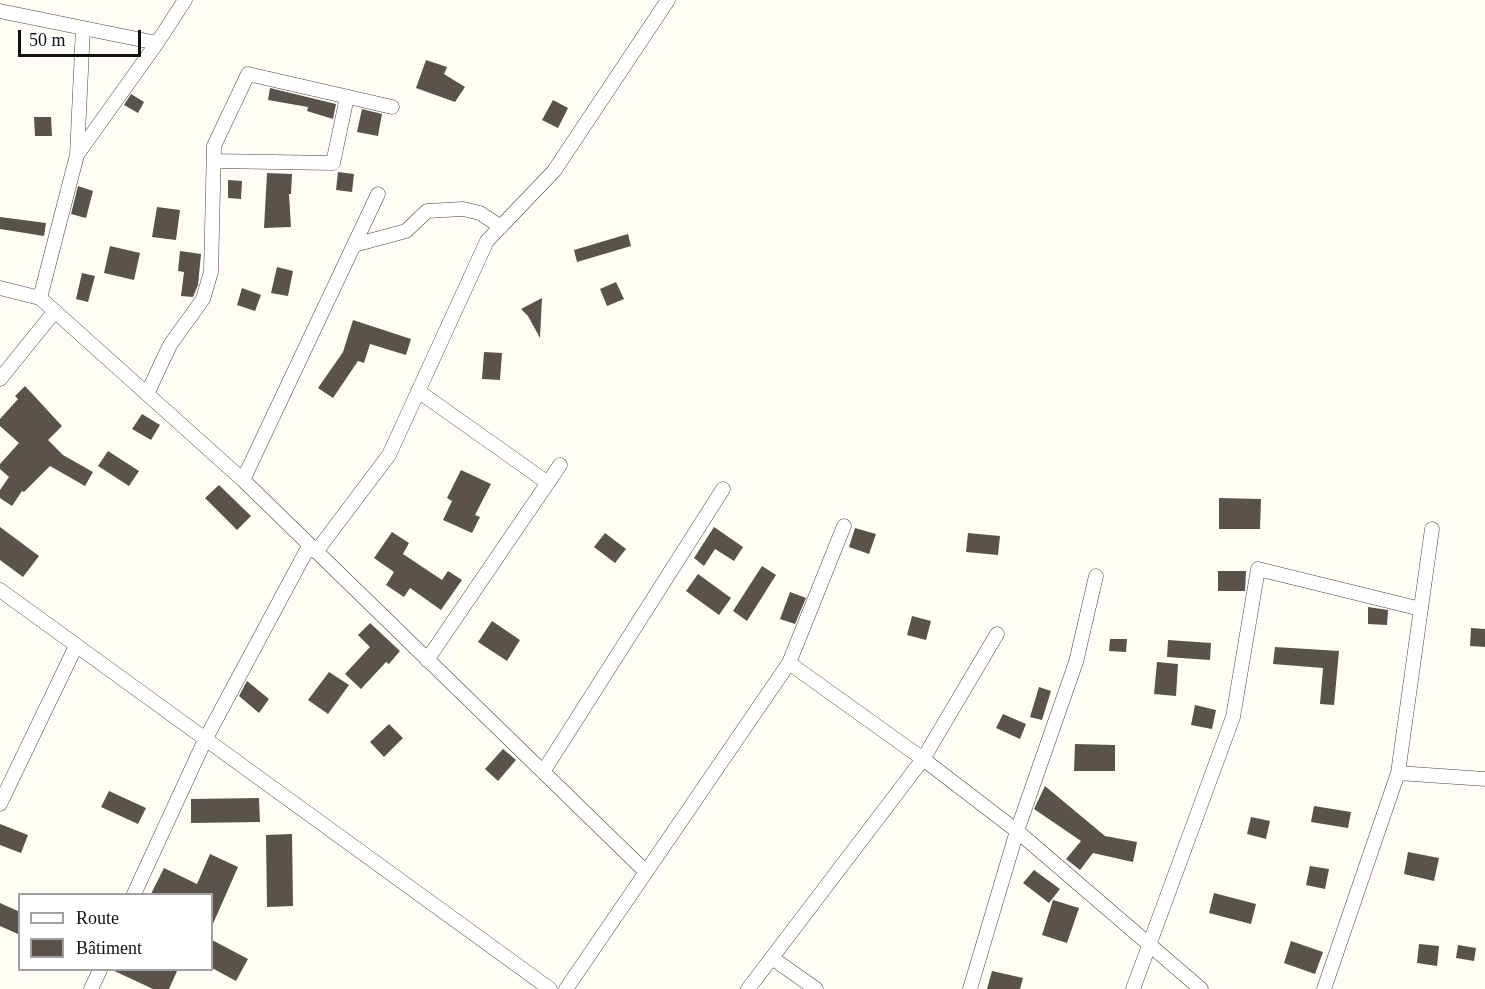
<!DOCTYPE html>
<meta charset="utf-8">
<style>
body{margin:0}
#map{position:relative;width:1485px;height:989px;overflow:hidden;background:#fffdf5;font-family:"Times New Roman",serif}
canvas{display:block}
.legend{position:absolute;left:18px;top:893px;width:195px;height:78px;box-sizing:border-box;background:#fff;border:2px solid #a0a0a0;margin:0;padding:8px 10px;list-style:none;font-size:18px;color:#111}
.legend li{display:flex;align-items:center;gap:12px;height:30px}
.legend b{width:30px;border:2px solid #a0a0a0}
.scale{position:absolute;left:18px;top:30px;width:123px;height:27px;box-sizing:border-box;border:3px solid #111;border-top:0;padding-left:8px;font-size:18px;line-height:21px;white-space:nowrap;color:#111;-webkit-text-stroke:4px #fff;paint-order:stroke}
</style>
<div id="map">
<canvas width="1485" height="989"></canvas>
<ul class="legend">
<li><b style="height:8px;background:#fff"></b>Route</li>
<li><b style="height:16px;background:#5a524d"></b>Bâtiment</li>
</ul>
<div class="scale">50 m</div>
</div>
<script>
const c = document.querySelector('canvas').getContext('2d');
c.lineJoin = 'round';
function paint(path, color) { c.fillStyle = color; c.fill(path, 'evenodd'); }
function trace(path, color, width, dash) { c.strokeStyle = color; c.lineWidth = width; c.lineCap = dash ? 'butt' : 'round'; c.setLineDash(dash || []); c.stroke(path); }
const building = new Path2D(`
 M 426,60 L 447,67 L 444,74 L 465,87 L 455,102 L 416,88 Z
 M 270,88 L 336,104 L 333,119 L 307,111 L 308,107 L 268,100 Z
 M 131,94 L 144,102 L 138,113 L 124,105 Z
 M 553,100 L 568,108 L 558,128 L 542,120 Z
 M 362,109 L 382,114 L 378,136 L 357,132 Z
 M 34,117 L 51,117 L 52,136 L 35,136 Z
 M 338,172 L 354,174 L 352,192 L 336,190 Z
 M 267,173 L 292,174 L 291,194 L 289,194 L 291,227 L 264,228 Z
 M 228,180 L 242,181 L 241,199 L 228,198 Z
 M 78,186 L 93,191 L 86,218 L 71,214 Z
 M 157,207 L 180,210 L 176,240 L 152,237 Z
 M 0,217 L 46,223 L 44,236 L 0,229 Z
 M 628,234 L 631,246 L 577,262 L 574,250 Z
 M 110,246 L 140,253 L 134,280 L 104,273 Z
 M 180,251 L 201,254 L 198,285 L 193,297 L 181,296 L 184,272 L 178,271 Z
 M 277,267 L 293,271 L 288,296 L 271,293 Z
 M 82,273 L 95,276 L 88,302 L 76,299 Z
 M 616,282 L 624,299 L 607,306 L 600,289 Z
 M 242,288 L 261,295 L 255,311 L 237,305 Z
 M 542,298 L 540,338 L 528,316 L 521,309 Z
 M 353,320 L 411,339 L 406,355 L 370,344 L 364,363 L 358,361 L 333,398 L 318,388 L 343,352 Z
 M 484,352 L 502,353 L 500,380 L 482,379 Z
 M 25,386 L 62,426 L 48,440 L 63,455 L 93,472 L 85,486 L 50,466 L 24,492 L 22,491 L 12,506 L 0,498 L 0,490 L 9,477 L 0,469 L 0,464 L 19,443 L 0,426 L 0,419 L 18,399 L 15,396 Z
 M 142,414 L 160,425 L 151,440 L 132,429 Z
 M 108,451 L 139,471 L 129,486 L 98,466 Z
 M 461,470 L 491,484 L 475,515 L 480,517 L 472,533 L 443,520 L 452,501 L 447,498 Z
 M 219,485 L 251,516 L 237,530 L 205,498 Z
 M 1219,498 L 1261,499 L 1260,529 L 1219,529 Z
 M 0,527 L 39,556 L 23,577 L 0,560 Z
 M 714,527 L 743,547 L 734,561 L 715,549 L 704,566 L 694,558 Z
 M 855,528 L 876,534 L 869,554 L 849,547 Z
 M 392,532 L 409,543 L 403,554 L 442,580 L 448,571 L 462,580 L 441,610 L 410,588 L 404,597 L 386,585 L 394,572 L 374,558 Z
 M 605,533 L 626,549 L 615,563 L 594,547 Z
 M 968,533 L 1000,536 L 998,555 L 966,552 Z
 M 762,566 L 776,575 L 747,621 L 733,611 Z
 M 1218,571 L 1246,571 L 1245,591 L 1218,591 Z
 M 698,574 L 731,598 L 719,615 L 686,591 Z
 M 790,592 L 806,598 L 795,624 L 780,619 Z
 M 1368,607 L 1388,610 L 1387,625 L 1368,624 Z
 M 912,616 L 931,621 L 926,640 L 907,635 Z
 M 492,621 L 520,640 L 507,661 L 478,642 Z
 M 370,623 L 400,651 L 389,664 L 386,662 L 361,689 L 345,674 L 370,647 L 358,635 Z
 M 1471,628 L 1485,629 L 1485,647 L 1470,646 Z
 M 1110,639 L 1127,639 L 1126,652 L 1109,651 Z
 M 1168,640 L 1211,643 L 1210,660 L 1167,657 Z
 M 1275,647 L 1339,651 L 1334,705 L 1320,704 L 1323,668 L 1273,664 Z
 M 1157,662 L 1178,664 L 1176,696 L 1154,694 Z
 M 329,672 L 349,685 L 328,714 L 308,700 Z
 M 247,681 L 269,699 L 259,713 L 239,696 Z
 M 1039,687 L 1051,691 L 1042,720 L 1030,717 Z
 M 1195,705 L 1216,710 L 1212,729 L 1191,725 Z
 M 1003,714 L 1026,724 L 1020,739 L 996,728 Z
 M 389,724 L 403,738 L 384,757 L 370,742 Z
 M 1075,744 L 1115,745 L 1115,771 L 1074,771 Z
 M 503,749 L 516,760 L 498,781 L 485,769 Z
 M 1045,786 L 1105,836 L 1137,842 L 1133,862 L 1093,853 L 1080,870 L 1066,859 L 1081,841 L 1034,809 Z
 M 109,791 L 146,808 L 138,824 L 101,807 Z
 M 259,798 L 260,822 L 191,823 L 191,799 Z
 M 1314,806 L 1351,812 L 1348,828 L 1311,822 Z
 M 1251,817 L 1270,821 L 1266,839 L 1247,834 Z
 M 0,824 L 28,835 L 21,853 L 0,845 Z
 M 292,834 L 293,906 L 267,907 L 266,835 Z
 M 1408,852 L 1439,858 L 1434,881 L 1404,874 Z
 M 210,854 L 238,867 L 212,926 L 212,894 L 151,894 L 164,868 L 197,884 Z
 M 1310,866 L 1329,869 L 1325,889 L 1306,885 Z
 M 1034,870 L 1060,889 L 1049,903 L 1023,883 Z
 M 1214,893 L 1256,904 L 1251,924 L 1209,913 Z
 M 1053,900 L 1079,908 L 1067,943 L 1042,935 Z
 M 0,903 L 20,912 L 20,935 L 0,926 Z
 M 212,940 L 248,959 L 236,981 L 212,968 Z
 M 1291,941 L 1323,952 L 1315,974 L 1284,963 Z
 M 1419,944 L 1439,946 L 1437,966 L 1417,963 Z
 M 1458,945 L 1476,948 L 1474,961 L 1456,958 Z
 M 110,969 L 178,969 L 169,989 L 153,989 Z
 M 992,971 L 1023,978 L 1020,989 L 987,989 Z`);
const minor = new Path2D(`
 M 0,11 L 157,43
 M 83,28 L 77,155 L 40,298 L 243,480 L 646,872
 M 77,155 L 157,43 L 185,0
 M 214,161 L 333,163 L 347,97
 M 354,245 L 406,231 L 427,211 L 463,209 L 480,213 L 501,227
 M 0,288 L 40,298
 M 0,379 L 55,311
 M 418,391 L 548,483
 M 147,394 L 170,345 L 203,299 L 211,272 L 214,146 L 248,74 L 392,107
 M 243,480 L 378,194
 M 316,552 L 389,455 L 487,241 L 554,171 L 668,0
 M 0,590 L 550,989
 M 427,660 L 560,465
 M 789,663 L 923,759 L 1017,831 L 1201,989
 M 543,772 L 723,489
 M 1398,773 L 1485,779
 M 0,804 L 76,646
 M 134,894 L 205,740 L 309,546
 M 772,958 L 816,989
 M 91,989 L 100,970
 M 566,989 L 789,663 L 844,526
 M 748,989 L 923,759 L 997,634
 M 970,989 L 1017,831 L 1076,662 L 1096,576
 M 1133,989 L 1233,717 L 1258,569 L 1421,609
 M 1324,989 L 1398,773 L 1432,529`);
paint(building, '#5a524d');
trace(minor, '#444', 15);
trace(minor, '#fff', 14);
</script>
